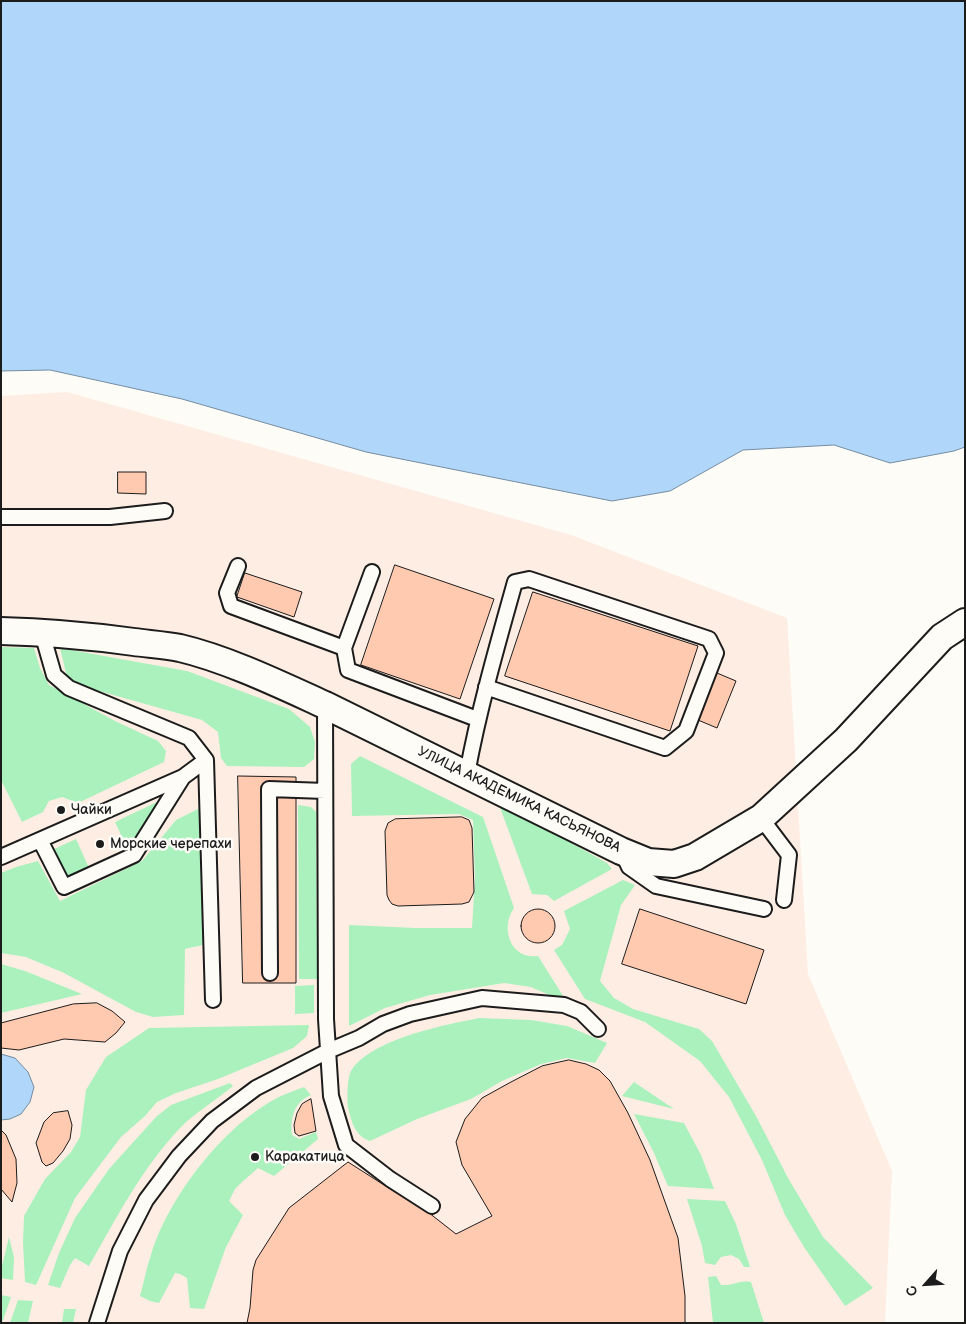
<!DOCTYPE html>
<meta charset="utf-8">
<style>
body{margin:0}
#map{position:relative;width:966px;height:1324px;overflow:hidden;background:#fdfcf7;font-family:"Balsamiq Sans",sans-serif}
canvas{display:block}
.frame{position:absolute;inset:0;border:2px solid #1c1c1c;pointer-events:none}
.north{position:absolute;left:901px;top:1259px;width:50px;height:50px;-webkit-text-stroke:4px #fdfcf7;paint-order:stroke;rotate:244deg;font-size:14px;font-weight:700;line-height:20px;text-align:center;color:#1c1c1c}
.north::after{content:'';display:block;margin:auto;width:18px;height:22px;background:#1c1c1c;clip-path:polygon(50% 0,100% 100%,50% 72%,0 100%)}
</style>
<div id="map">
<canvas width="966" height="1324"></canvas>
<div class="frame"></div>
<div class="north">С</div>
</div>
<script>
const c = document.querySelector('canvas').getContext('2d');
c.lineJoin = 'round';
function paint(path, color) { c.fillStyle = color; c.fill(path, 'evenodd'); }
function trace(path, color, width, dash) { c.strokeStyle = color; c.lineWidth = width; c.lineCap = dash ? 'butt' : 'round'; c.setLineDash(dash || []); c.stroke(path); }
function write(font, color, halo, rows, align = 'center') {
  c.font = font + ' "Balsamiq Sans",sans-serif'; c.lineWidth = 5; c.setLineDash([]); c.textBaseline = 'middle'; c.strokeStyle = halo; c.fillStyle = color; for (const [text, x, y, turn = 0] of rows) {
    c.save(); c.translate(x, y); c.rotate((+turn || 0) * Math.PI / 180); c.textAlign = isNaN(turn) ? turn : align; if (halo) c.strokeText(text, 0, 0); c.fillText(text, 0, 0); c.restore();
  }
}
const built = new Path2D(`
 M 67,392 L 571,535 L 787,618 L 808,974 L 892,1171 L 885,1323 L 1,1323 L 1,396 Z`);
const green = new Path2D(`
 M 1,647 L 34,648 L 40,668 L 49,685 L 115,721 L 158,741 L 166,751 L 164,762 L 78,803 L 62,797 L 49,801 L 43,812 L 22,822 L 1,780 Z
 M 60,648 L 187,671 L 289,709 L 310,727 L 315,742 L 314,759 L 304,767 L 227,766 L 221,758 L 218,732 L 202,720 L 85,687 L 67,677 Z
 M 360,756 L 483,817 L 514,908 C 500,927 510,960 538,956 L 565,999 L 556,998 L 531,987 L 504,983 L 430,995 L 385,1008 L 349,1026 L 349,925 L 416,928 L 472,928 L 475,878 L 473,820 L 459,814 L 352,816 L 351,764 Z
 M 159,801 L 146,822 L 127,848 L 115,822 Z
 M 498,802 L 607,863 L 612,869 L 554,901 L 547,895 L 532,894 Z
 M 298,805 L 311,807 L 316,812 L 317,979 L 299,979 Z
 M 202,807 L 207,944 L 185,949 L 184,1015 L 153,1017 L 136,1012 L 64,973 L 26,957 L 1,953 L 1,873 L 16,867 L 38,861 L 60,901 L 142,861 L 176,820 Z
 M 76,839 L 89,868 L 66,878 L 52,850 Z
 M 623,880 L 635,885 L 621,905 L 600,981 L 614,998 L 633,1009 L 699,1029 L 712,1041 L 756,1116 L 788,1178 L 823,1237 L 873,1288 L 845,1306 L 804,1247 L 785,1215 L 762,1160 L 729,1097 L 700,1061 L 645,1022 L 585,999 L 554,950 L 562,945 L 570,929 L 564,911 Z
 M 1,964 L 25,971 L 82,994 L 1,1013 Z
 M 314,985 L 314,1013 L 295,1014 L 295,986 Z
 M 479,1018 L 531,1020 L 567,1026 L 607,1043 L 595,1063 L 567,1058 L 541,1064 L 502,1081 L 471,1099 L 417,1119 L 370,1141 C 355,1136 352,1123 348,1108 C 347,1101 347,1078 351,1071 C 371,1039 444,1025 479,1018 Z
 M 309,1025 L 307,1036 L 293,1048 L 218,1079 L 176,1093 L 157,1102 L 145,1116 L 121,1137 L 75,1198 L 36,1285 L 25,1282 L 23,1242 L 24,1216 L 45,1179 L 71,1152 L 80,1137 L 86,1090 L 106,1057 L 149,1028 Z
 M 634,1082 L 674,1109 L 622,1096 Z
 M 230,1083 L 233,1086 C 216,1100 196,1112 181,1127 C 142,1168 117,1217 89,1266 L 75,1258 L 70,1265 L 60,1288 L 48,1285 L 59,1253 L 75,1218 L 109,1169 L 156,1117 L 171,1105 Z
 M 304,1087 L 311,1095 C 294,1102 290,1118 292,1135 L 299,1139 L 316,1132 L 318,1139 L 274,1176 L 258,1168 L 242,1182 L 235,1189 L 229,1201 L 243,1215 L 226,1247 L 204,1309 L 190,1308 L 187,1278 L 180,1274 L 175,1273 L 159,1303 L 150,1301 L 140,1296 C 144,1283 146,1269 151,1255 C 168,1198 222,1128 275,1099 C 284,1094 294,1091 304,1087 Z
 M 634,1114 L 684,1123 L 701,1155 L 714,1189 L 668,1186 L 654,1153 Z
 M 687,1199 L 725,1201 L 736,1224 L 750,1267 L 744,1267 L 739,1259 L 731,1255 L 721,1257 L 715,1265 L 705,1263 L 702,1246 Z
 M 9,1237 L 14,1257 L 13,1280 L 1,1278 L 1,1270 Z
 M 716,1276 L 721,1285 C 734,1286 739,1280 751,1282 L 764,1323 L 713,1323 L 708,1277 Z
 M 1,1295 L 11,1297 L 2,1323 L 1,1323 Z
 M 18,1300 L 33,1301 L 28,1323 L 10,1323 Z
 M 64,1309 L 76,1309 L 73,1323 L 62,1323 Z`);
const water = new Path2D(`
 M 1,1 L 965,1 L 965,447 L 954,451 L 890,463 L 834,445 L 743,450 L 670,491 L 612,501 L 366,452 L 182,399 L 50,370 L 1,371 Z
 M 1,1054 L 15,1058 L 28,1072 L 34,1087 L 30,1102 L 21,1114 L 10,1119 L 1,1120 Z`);
const building = new Path2D(`
 M 118,472 L 146,472 L 146,494 L 118,493 Z
 M 395,565 L 494,599 L 460,699 L 361,665 Z
 M 245,573 L 302,592 L 294,617 L 237,597 Z
 M 533,592 L 698,646 L 670,731 L 505,676 Z
 M 717,673 L 736,681 L 717,728 L 698,720 Z
 M 238,776 L 296,777 L 296,983 L 243,983 Z
 M 462,817 L 469,820 L 472,828 L 474,892 L 469,902 L 462,904 L 398,906 L 392,904 L 389,900 L 387,895 L 385,831 L 388,823 L 395,819 Z
 M521 926a17 17 0 1 1 34 0a17 17 0 1 1-34 0Z
 M 640,909 L 764,950 L 746,1004 L 622,964 Z
 M 97,1003 L 112,1011 L 125,1022 L 116,1033 L 105,1042 L 64,1039 L 19,1050 L 1,1048 L 1,1023 L 73,1004 Z
 M 569,1060 L 586,1064 L 599,1070 L 610,1081 L 628,1113 L 650,1160 L 678,1238 L 685,1296 L 685,1323 L 247,1323 L 250,1308 L 253,1270 L 256,1260 L 289,1208 L 348,1162 L 395,1192 L 401,1191 L 456,1234 L 492,1216 L 462,1165 L 456,1142 L 465,1119 L 482,1098 L 511,1082 L 542,1066 Z
 M 311,1099 L 316,1131 L 299,1136 L 295,1133 L 294,1125 L 297,1113 L 302,1104 Z
 M 68,1111 L 72,1125 L 70,1139 L 63,1151 L 53,1163 L 46,1166 L 42,1162 L 36,1143 L 44,1122 L 53,1113 Z
 M 1,1130 L 6,1135 L 16,1159 L 17,1183 L 12,1202 L 1,1189 Z`);
const lane = new Path2D(`
 M 1,517 L 110,517 L 165,511
 M 238,566 L 227,593 L 231,606 L 344,648
 M 372,572 L 344,648 L 348,670 L 477,719
 M 43,632 L 44,640 L 54,675 L 69,688 L 189,738 L 206,760 L 213,1000
 M 325,705 L 326,1019 L 331,1096 L 346,1145 L 390,1179 L 432,1206
 M 467,774 C 479,709 497,646 515,582 L 529,579 L 709,639 L 716,653 L 686,731 L 665,748 L 486,687
 M 761,818 L 789,855 L 784,900
 M 40,840 L 64,887 L 134,855 L 183,777
 M 624,856 L 629,867 L 656,886 L 764,909
 M 1,857 L 183,777 L 206,760
 M 270,973 L 269,789 L 325,791
 M 97,1323 L 120,1251 L 146,1200 L 179,1156 L 212,1121 L 256,1088 L 328,1051 L 359,1038 L 383,1024 L 410,1014 L 482,998 L 564,1005 L 581,1012 L 598,1029`);
const street = new Path2D(`
 M 1,631 C 46,632 90,636 134,642 C 149,644 165,645 180,648 C 227,659 281,685 325,705 L 621,851 L 648,862 L 674,864 L 695,857 L 761,818 L 846,740 L 942,637 L 965,622`);
const markers = [
 [61,810,5,"#1c1c1c"],
 [100,844,5,"#1c1c1c"],
 [255,1157,5,"#1c1c1c"]
];
const streetNames = [
 ["УЛИЦА АКАДЕМИКА КАСЬЯНОВА",519,800,26]
];
const poiNames = [
 ["Чайки",71,810],
 ["Морские черепахи",110,844],
 ["Каракатица",265,1157]
];
paint(built, '#feede2');
paint(green, '#aaf1bd');
paint(water, '#b0d6f9');
trace(water, '#758ca1', 1);
paint(building, '#ffcab0');
trace(building, '#1c1c1c', 1);
trace(lane, '#1c1c1c', 18);
trace(street, '#1c1c1c', 30);
trace(lane, '#fdfcf7', 14);
trace(street, '#fdfcf7', 26);
for (const [x, y, r, color] of markers) { const dot = new Path2D(); dot.arc(x, y, r, 0, 2 * Math.PI); c.fillStyle = color; c.fill(dot); trace(dot, '#fdfcf7', 2); }
write('14px', '#1c1c1c', '#fdfcf7', streetNames);
write('14px', '#1c1c1c', '#fdfcf7', poiNames, 'left');
</script>
